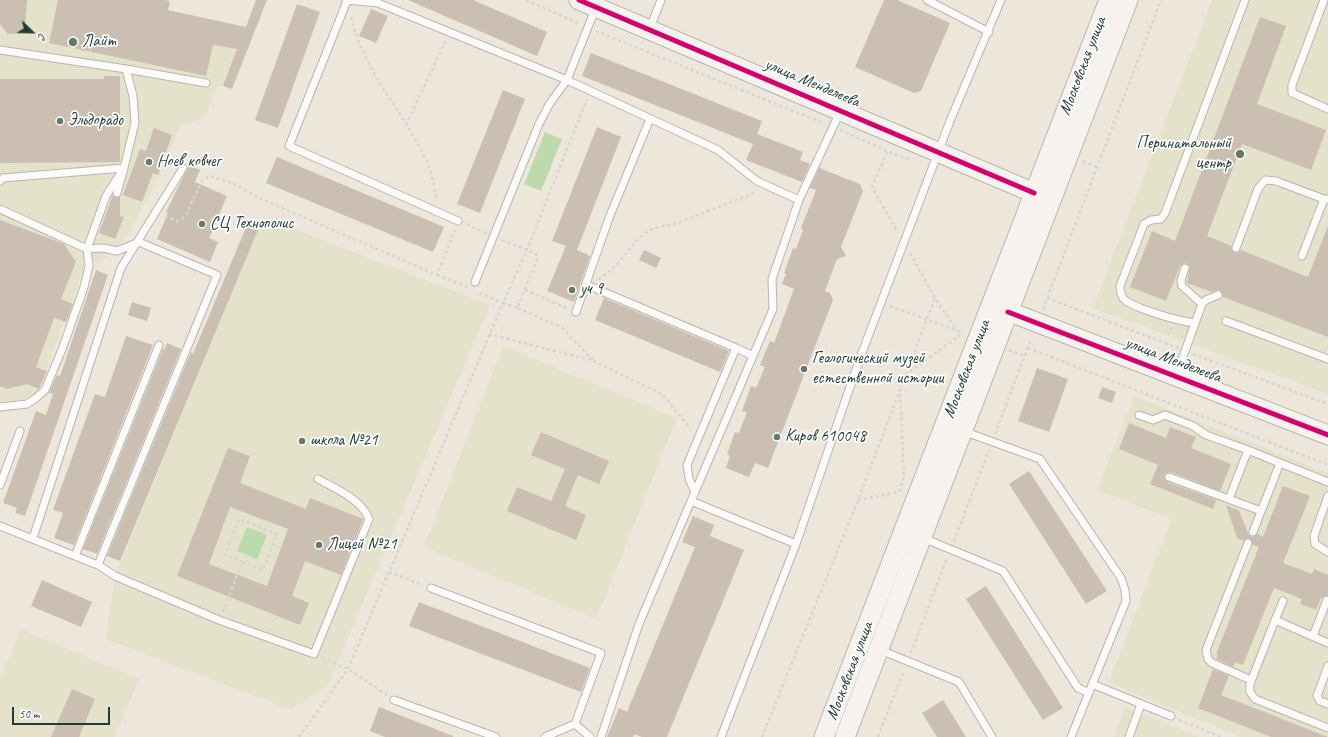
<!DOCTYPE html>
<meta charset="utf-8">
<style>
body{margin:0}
#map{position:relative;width:1328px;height:737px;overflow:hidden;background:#ede7db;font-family:Caveat,sans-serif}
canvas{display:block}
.north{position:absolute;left:12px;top:12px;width:40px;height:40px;-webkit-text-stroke:3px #fff;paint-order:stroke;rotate:113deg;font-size:11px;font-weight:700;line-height:16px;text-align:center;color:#1f3d34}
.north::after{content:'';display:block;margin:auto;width:14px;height:18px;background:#1f3d34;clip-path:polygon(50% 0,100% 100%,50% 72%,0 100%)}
.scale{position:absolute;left:12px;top:707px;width:98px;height:18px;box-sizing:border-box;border:2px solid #1f3d34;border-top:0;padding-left:5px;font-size:12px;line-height:14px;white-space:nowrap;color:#1f3d34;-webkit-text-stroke:3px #fff;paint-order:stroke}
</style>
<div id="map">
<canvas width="1328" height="737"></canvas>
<div class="north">С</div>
<div class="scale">50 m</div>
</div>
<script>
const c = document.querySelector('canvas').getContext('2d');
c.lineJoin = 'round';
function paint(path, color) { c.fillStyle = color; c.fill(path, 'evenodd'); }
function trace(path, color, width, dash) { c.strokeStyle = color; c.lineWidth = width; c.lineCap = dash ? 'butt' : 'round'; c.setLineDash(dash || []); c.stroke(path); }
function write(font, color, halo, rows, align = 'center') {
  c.font = font + ' Caveat,sans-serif'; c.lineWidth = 3.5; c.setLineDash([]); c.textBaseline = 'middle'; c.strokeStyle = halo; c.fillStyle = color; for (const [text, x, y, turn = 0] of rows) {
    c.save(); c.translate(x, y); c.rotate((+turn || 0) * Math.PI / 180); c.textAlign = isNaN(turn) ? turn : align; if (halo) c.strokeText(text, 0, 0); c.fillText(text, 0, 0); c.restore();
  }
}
const built = new Path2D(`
 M 0,0 L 70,0 L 246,27 L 223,86 L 217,87 L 204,119 L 181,125 L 154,186 L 126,238 L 99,264 L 87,261 L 38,392 L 22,400 L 0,402 Z
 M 1212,0 L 1328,0 L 1328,394 L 1093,308 Z
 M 263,217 L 490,305 L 327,687 L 291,710 L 106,639 L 115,576 Z
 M 503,346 L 677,418 L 596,619 L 424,547 Z
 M 1134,396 L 1328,473 L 1328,737 L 1241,737 L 1109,683 L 1171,519 L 1097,490 Z
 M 21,629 L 139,679 L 115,737 L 0,737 L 0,678 Z
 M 1125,707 L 1199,737 L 1113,737 Z`);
const green = new Path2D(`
 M 545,132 L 562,139 L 541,191 L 524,184 Z
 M 247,527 L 267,535 L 257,559 L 237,551 Z`);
const building = new Path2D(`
 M 0,0 L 27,0 L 25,33 L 8,34 L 0,24 Z
 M 58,0 L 164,0 L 170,1 L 168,10 L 246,27 L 256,0 L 267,0 L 232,89 L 223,86 L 237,49 L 213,45 L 206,76 L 49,43 Z
 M 408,0 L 473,0 L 547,32 L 537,56 Z
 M 884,0 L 897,0 L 950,23 L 921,91 L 914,93 L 855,67 Z
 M 297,4 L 320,12 L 278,128 L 255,120 Z
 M 371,9 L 388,16 L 376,43 L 359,36 Z
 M 1260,17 L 1286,26 L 1257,104 L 1326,130 L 1311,170 L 1242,144 L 1207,236 L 1231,246 L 1234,252 L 1237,253 L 1241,250 L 1308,277 L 1328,226 L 1328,337 L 1223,297 L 1222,293 L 1219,290 L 1212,292 L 1187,283 L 1190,267 L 1186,263 L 1180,266 L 1166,301 L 1130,287 L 1152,231 L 1175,241 Z
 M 591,53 L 762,121 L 757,134 L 803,152 L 800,160 L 810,164 L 802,182 L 746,160 L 753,144 L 582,76 Z
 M 104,76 L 120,76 L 120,162 L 0,163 L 0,79 L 104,79 Z
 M 503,90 L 525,99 L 480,213 L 457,204 Z
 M 597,127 L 621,137 L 577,250 L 590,256 L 574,302 L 547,291 L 566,246 L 552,241 Z
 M 154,128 L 172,135 L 158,175 L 153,173 L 142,202 L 123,195 L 140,149 L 146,151 Z
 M 277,157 L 444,227 L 433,252 L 266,183 Z
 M 189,165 L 200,170 L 195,182 L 227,196 L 209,238 L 218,242 L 210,262 L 157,239 L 168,213 L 166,212 Z
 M 819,168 L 860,184 L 863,191 L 841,247 L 846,256 L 837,259 L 825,291 L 830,293 L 833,300 L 768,468 L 755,463 L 749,477 L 726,468 L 730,456 L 727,454 L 735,432 L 739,433 L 747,412 L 742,411 L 751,386 L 756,388 L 765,367 L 760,365 L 770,341 L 774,343 L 794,289 L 782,284 L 786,274 L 784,273 L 793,248 L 796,249 L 803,230 L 801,228 L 816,190 L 810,188 Z
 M 113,195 L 116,198 L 120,197 L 120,216 L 124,217 L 115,239 L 99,233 Z
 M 0,220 L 64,244 L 76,262 L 61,299 L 73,304 L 66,322 L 54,318 L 36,367 L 47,371 L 39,389 L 27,384 L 7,389 L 0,386 Z
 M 247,225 L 258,230 L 120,561 L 107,556 L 191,352 L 193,354 Z
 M 644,250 L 661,258 L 656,268 L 639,260 Z
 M 96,270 L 108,275 L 25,516 L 15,513 L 17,508 L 3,503 L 36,411 L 46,415 L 53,394 L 49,393 L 57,375 L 60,376 Z
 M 604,298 L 729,351 L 720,372 L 595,320 Z
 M 132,302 L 151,308 L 147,321 L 128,315 Z
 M 126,336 L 153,345 L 74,545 L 54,538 L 63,513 L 53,510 L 95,394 L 105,397 Z
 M 167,343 L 181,349 L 97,554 L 83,549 L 163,349 L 165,349 Z
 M 1037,368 L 1068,379 L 1049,432 L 1018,421 Z
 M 1102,387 L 1116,392 L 1112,403 L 1098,398 Z
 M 1129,423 L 1166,438 L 1170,427 L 1196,437 L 1191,448 L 1231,464 L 1220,491 L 1171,472 L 1164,475 L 1164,478 L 1167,482 L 1216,500 L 1213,509 L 1150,484 L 1158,465 L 1119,449 Z
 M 541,432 L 609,461 L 599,484 L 578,475 L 565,506 L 586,515 L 576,540 L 507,511 L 517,487 L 551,501 L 565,469 L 531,455 Z
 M 228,448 L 250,456 L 240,483 L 306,509 L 310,498 L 363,519 L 341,575 L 305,561 L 292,596 L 309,603 L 300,625 L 177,576 ZM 230,507 L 288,529 L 267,586 L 209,564 Z
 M 1029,471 L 1107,591 L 1086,604 L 1009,484 Z
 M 1283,486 L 1310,496 L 1283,563 L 1312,574 L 1314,569 L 1328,575 L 1328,595 L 1321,598 L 1316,610 L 1300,604 L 1302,599 L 1274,588 L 1243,665 L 1235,662 L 1233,667 L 1216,659 L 1218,655 L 1216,654 L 1259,547 L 1253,545 L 1250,539 L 1247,538 L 1244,541 L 1237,538 L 1226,505 L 1239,511 L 1249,535 L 1253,537 L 1257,534 L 1263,537 Z
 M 693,516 L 714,525 L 710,536 L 744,550 L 667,737 L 642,737 L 634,734 L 633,737 L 607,737 L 619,708 L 627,712 L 695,547 L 682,542 Z
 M 42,580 L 92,602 L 81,627 L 31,606 Z
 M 986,586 L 1063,708 L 1043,720 L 966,599 Z
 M 419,602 L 590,668 L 581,692 L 409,626 Z
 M 1213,669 L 1229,676 L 1221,695 L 1328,737 L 1271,737 L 1198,708 Z
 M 72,689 L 95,699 L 79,737 L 51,737 Z
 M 943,700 L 966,737 L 937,737 L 922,713 Z
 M 379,707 L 453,736 L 453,737 L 385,737 L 370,731 Z`);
const path = new Path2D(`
 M 526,0 L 580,24
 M 351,17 C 365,74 402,109 426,160 C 432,172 434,188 437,201
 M 596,31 L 825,124
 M 406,125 L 446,40
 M 840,130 L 896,155 L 910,159
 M 887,152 L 872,187 L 898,233
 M 1083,161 L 1097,167
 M 165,216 L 177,221 L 185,217 L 202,181 L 210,176 L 235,184 L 259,198 L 437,275 L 455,230
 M 467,224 L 486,233
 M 502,240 L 535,253 L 537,256 L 537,260 L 517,308 L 561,327 L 594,361
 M 910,253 L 935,298 L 957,331
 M 437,275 L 467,287
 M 598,279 C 630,263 631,226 672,225 L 757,192
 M 525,290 L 569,309
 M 1047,298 L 1178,348
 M 890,306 L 964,333
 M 517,308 L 503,303 L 527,250 L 587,99
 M 1043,309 L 1161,0
 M 489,334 L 594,361 L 662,394 L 691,429
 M 1168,335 L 1172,327
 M 1028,348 L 1328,465
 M 1009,350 L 1025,356
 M 1193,354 L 1328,404
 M 905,375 L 963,333
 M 995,434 L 1031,339
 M 858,500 L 899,492 L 904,477 L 900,389
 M 954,541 L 989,450
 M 389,572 L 423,585
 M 223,612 L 242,562 L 263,570 L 277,534 L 239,519 L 225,555 L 242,562
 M 911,653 L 947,558
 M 322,658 L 348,669 L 387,695
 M 1179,720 L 1221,737
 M 299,737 L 348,669 L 503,303 L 477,292
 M 762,737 L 858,500 L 935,298
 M 878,737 L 904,670`);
const lane = new Path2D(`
 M 346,0 L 378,3 L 567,80 L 718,150 L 757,181 L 799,200
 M 927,0 L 989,32
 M 1324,0 L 1292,85 L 1292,93 L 1328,109
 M 347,1 L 289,146 L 458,221
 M 650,28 L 661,0
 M 0,50 L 126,69 L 206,83
 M 0,181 L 3,178 L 124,168 L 117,193
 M 0,209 L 87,249 L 103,248 L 117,251 L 139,242 L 217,275 L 98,565
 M 1236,248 L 1258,189 L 1265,180 L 1276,181 L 1324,199
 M 1302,256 L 1324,199 L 1328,199
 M 1185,268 L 1181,280 L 1182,286 L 1202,304
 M 475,282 L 539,124 L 550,103 L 567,80 L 596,7
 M 587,285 L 736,348 L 687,465 L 689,479 L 695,492 L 691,501 L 796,544
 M 576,312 L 609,218 L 650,119
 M 1226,321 L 1328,359
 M 1194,323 C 1179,321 1136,309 1125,300 C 1121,297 1120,291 1120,286 L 1144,224 L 1151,220 L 1161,219 L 1165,213 L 1245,0
 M 736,348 L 753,356
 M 1176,376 L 1202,304 L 1206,300 L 1218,295
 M 0,407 L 27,404 L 36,398 L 45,390 L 63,347 L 84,287 L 89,266 L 87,249 L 106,196 L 124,168 L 135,123 L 133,96 L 126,69
 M 1139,415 L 1153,420 L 1165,415 L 1193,426 L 1206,435 L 1248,450
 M 963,431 L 1040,459 L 1121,578 L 1125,590 L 1126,601 L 1071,737
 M 1169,477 L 1261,511
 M 0,485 L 20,431
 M 695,492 L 773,309 L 772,279 L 799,200 L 840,112
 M 1328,496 L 1314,536 L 1315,544 L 1328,552
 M 1229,499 L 1248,450 L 1280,463
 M 0,526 L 75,556 L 98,565 L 115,576 L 219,620 L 314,654 L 369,519 C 361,499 336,489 318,479
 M 1253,532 L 1280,463 L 1328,482
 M 33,538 L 121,268 L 183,168
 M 923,538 L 1003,571 L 1078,688 L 1089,693
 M 1248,543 L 1206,650 L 1208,659 L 1212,663 L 1251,680
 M 75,556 L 159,345
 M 431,588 L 601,653 L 575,724
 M 1275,620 L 1283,601
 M 1313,636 L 1327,600
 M 1328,643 L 1275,620 L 1250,684 L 1250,692 L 1255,699 L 1328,728
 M 880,650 L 959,682 L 992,737
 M 1328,666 L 1317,696 L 1320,701 L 1328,704
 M 1092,684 L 1171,716
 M 394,700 L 496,737
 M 545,737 L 575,724 L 590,737
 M 601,737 L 639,624 L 691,501
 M 721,737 L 796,544 L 860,358 L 950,121 L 1001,0
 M 1129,737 L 1141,704`);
const secondary = new Path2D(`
 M 579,0 L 1046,198
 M 997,307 L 1328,435
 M 824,737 L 1109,0
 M 845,737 L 1128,0`);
const cycleway = new Path2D(`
 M 579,0 L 1034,193
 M 1008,312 L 1328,435`);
const markers = [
 [73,42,5,"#67786e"],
 [60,121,4,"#67786e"],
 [1240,154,5,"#67786e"],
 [149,162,4,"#67786e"],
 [202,224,4,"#67786e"],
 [572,290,4,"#67786e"],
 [804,369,4,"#67786e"],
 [777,437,4,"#67786e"],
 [302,441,4,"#67786e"],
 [319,545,4,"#67786e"]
];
const poiNames = [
 ["Лайт",82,42],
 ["Эльдорадо",68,121],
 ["Перинатальный",1231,144,"right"],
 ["центр",1231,164,"right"],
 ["Ноев ковчег",157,162],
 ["СЦ Технополис",210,224],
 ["уч 9",580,290],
 ["Геологический музей",812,359],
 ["естественной истории",812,379],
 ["Киров 610048",785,437],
 ["школа №21",310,441],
 ["Лицей №21",327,545]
];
const streetNames = [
 ["Московская улица",1083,66,-69],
 ["улица Менделеева",812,83,23],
 ["улица Менделеева",1173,360,21],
 ["Московская улица",967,369,-69],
 ["Московская улица",850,671,-69]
];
paint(built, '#e4e2ca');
paint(green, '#bcdaac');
paint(building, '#cabfb0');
trace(lane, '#b7b6ae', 9);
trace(secondary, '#b7b6ae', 21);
trace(path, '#d5d5d2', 2.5, [3, 3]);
trace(lane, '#fcfbfa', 7);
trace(secondary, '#f6f3ef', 19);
trace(cycleway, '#d6006c', 5);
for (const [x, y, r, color] of markers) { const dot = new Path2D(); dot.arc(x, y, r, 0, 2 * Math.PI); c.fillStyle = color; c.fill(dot); trace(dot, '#fff', 1.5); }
write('17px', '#1f3d34', '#fff', poiNames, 'left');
write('17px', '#1f3d34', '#fff', streetNames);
</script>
